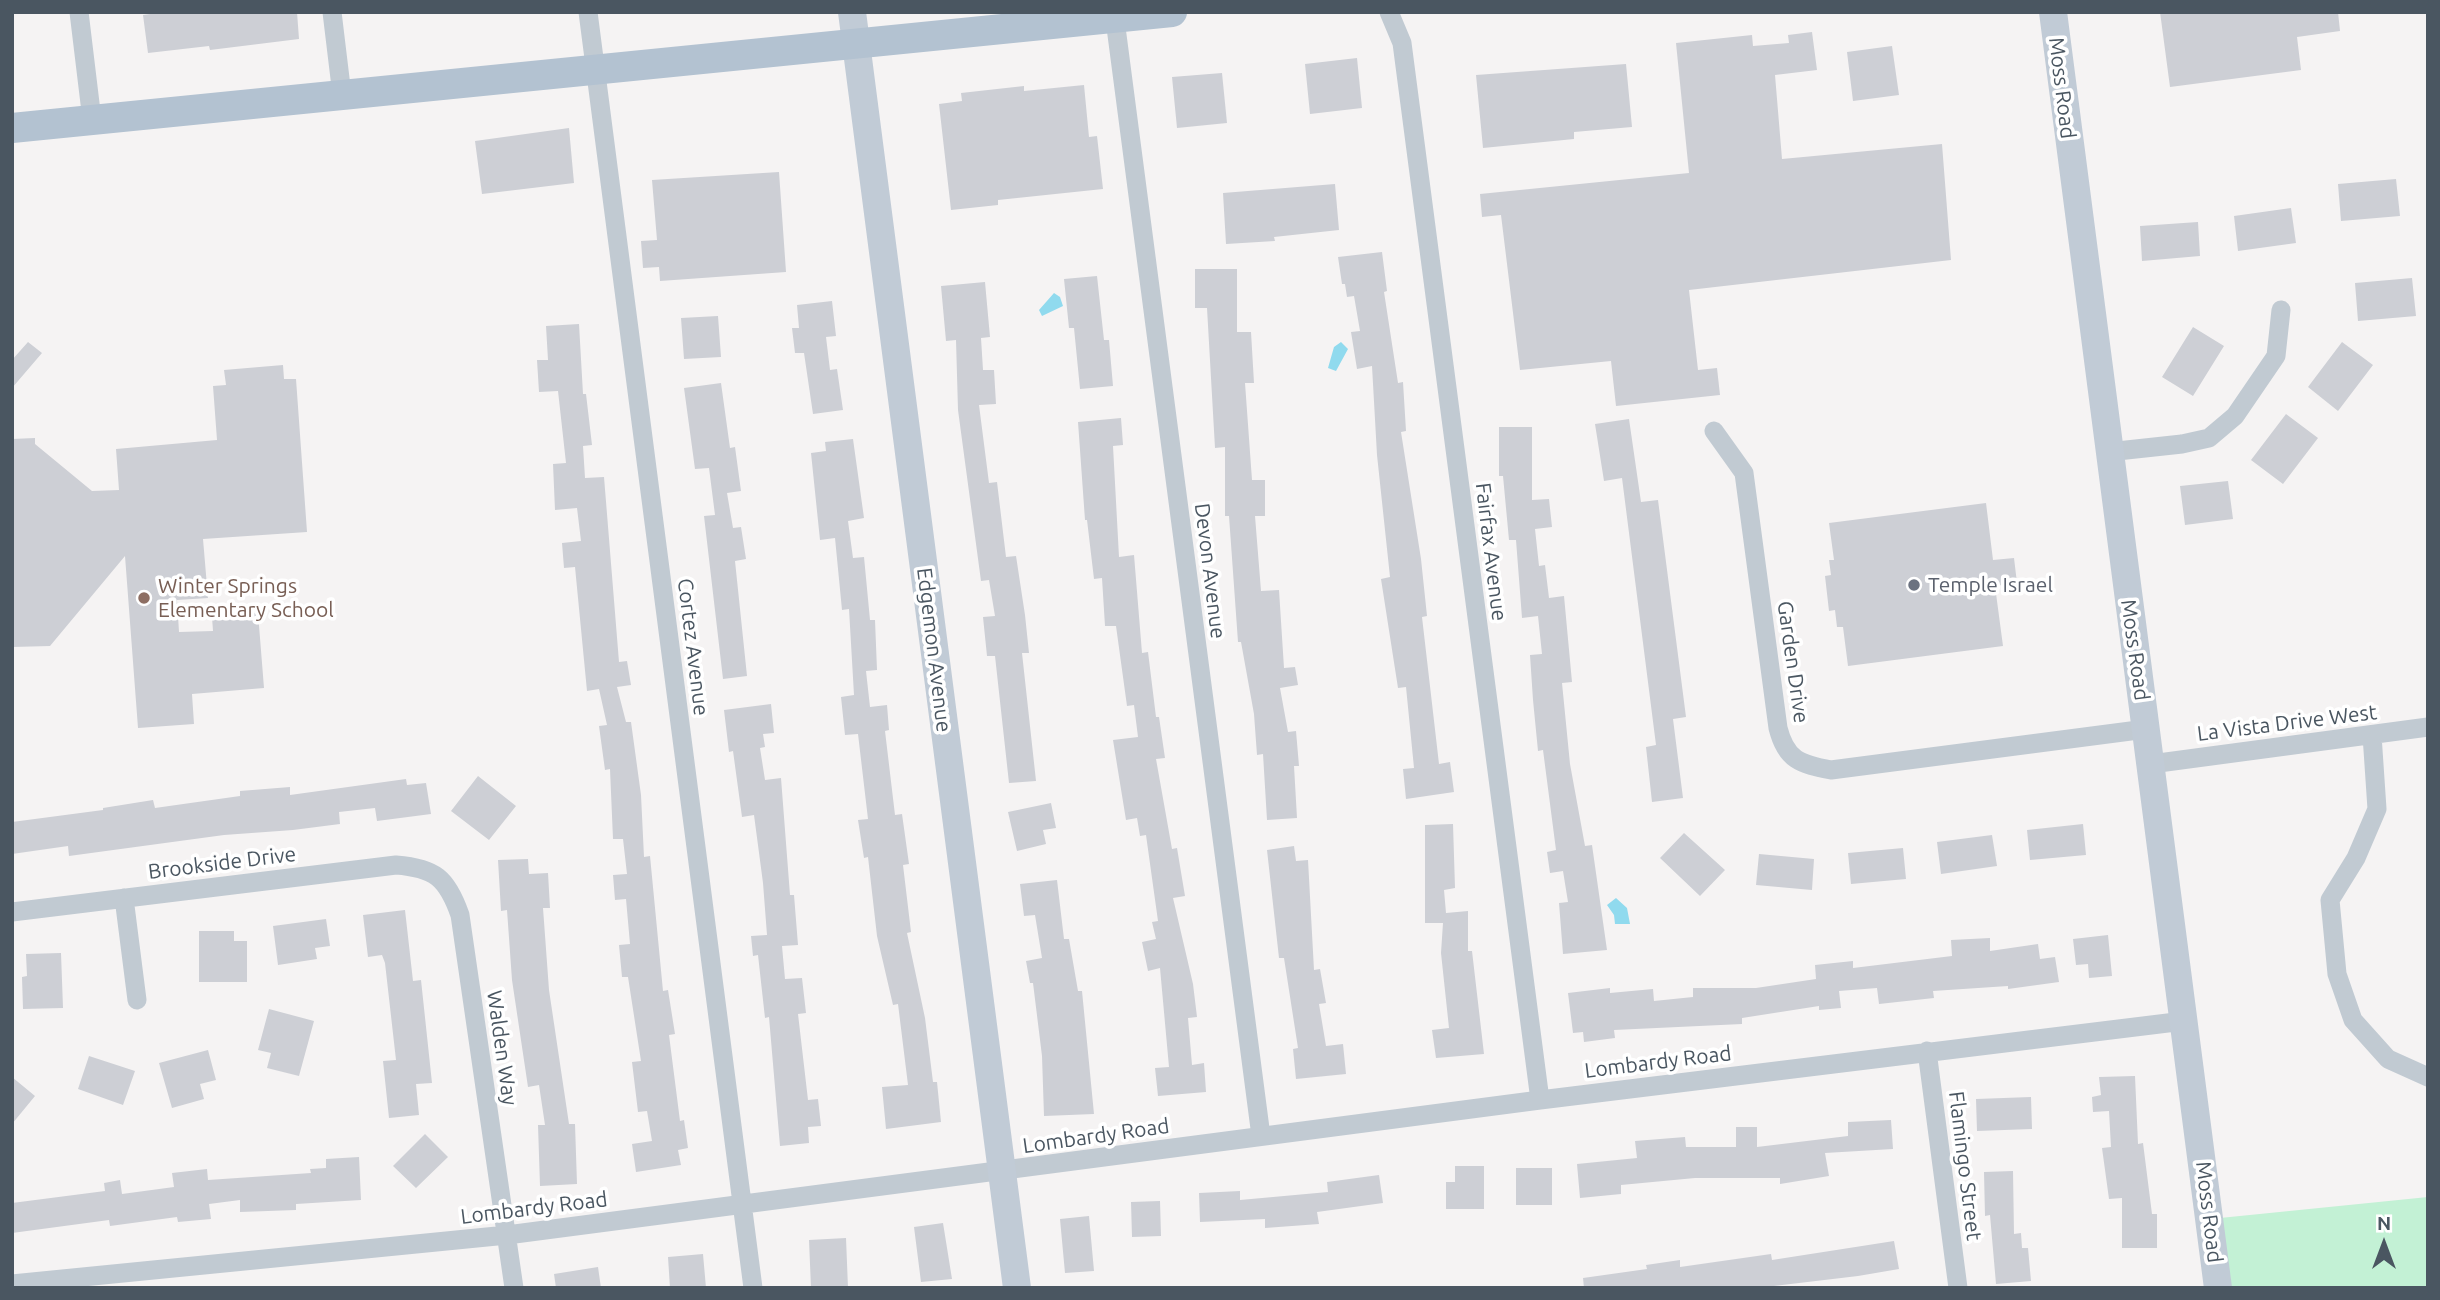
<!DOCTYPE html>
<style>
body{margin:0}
#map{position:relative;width:2440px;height:1300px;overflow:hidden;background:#f5f3f3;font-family:Ubuntu,sans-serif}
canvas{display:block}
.frame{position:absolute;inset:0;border:14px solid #4a5661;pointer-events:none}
.north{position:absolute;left:2349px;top:1209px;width:70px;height:70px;-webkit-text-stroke:5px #fff;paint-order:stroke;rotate:0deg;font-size:19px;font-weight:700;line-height:28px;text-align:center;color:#4a5661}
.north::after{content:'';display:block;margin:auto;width:24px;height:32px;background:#4a5661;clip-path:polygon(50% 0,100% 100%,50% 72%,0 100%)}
</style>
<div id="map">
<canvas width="2440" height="1300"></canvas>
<div class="frame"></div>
<div class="north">N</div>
</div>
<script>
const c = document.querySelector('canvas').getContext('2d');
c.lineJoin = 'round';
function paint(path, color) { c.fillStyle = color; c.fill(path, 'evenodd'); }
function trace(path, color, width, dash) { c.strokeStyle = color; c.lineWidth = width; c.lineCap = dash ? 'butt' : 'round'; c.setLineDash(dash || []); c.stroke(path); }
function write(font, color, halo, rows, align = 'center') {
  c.font = font + ' Ubuntu,sans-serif'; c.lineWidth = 7; c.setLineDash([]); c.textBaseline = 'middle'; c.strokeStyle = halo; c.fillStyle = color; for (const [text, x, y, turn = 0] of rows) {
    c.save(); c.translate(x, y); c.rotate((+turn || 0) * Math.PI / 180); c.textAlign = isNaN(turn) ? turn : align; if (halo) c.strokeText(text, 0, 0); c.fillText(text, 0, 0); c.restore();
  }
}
const green = new Path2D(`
 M 2428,1197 L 2428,1288 L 2229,1288 L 2220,1218 Z`);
const water = new Path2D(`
 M 1054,293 L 1060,297 L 1063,306 L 1042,316 L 1039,310 Z
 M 1341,342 L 1348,349 L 1336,371 L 1328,368 L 1334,347 Z
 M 1616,898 L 1627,908 L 1630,924 L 1615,924 L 1614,915 L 1607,905 Z`);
const building = new Path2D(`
 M 164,12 L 297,12 L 299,39 L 210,50 L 209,46 L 148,53 L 143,15 Z
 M 2160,12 L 2338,12 L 2340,31 L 2297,37 L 2301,70 L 2170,87 Z
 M 1812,32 L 1817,70 L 1775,75 L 1782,159 L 1942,144 L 1951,260 L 1689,290 L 1698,370 L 1717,368 L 1720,395 L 1616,406 L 1611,361 L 1520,370 L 1501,215 L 1482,217 L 1480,194 L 1689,173 L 1676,43 L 1752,35 L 1753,46 L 1789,43 L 1788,35 Z
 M 1892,46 L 1899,95 L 1853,101 L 1847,52 Z
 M 1357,58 L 1362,108 L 1310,114 L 1305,64 Z
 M 1626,64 L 1632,127 L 1574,132 L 1574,139 L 1483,148 L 1476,75 Z
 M 1222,73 L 1227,123 L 1177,128 L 1172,77 Z
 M 1084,85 L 1089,137 L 1097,136 L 1103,189 L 998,200 L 998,205 L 951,210 L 939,104 L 962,101 L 961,93 L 1024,86 L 1024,91 Z
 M 569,128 L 574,183 L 482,194 L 475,141 Z
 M 779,172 L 786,272 L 660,281 L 659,267 L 643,268 L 641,241 L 657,240 L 652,180 Z
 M 2396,179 L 2400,216 L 2341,221 L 2338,184 Z
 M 1335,184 L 1339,230 L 1274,237 L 1275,241 L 1226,244 L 1223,193 Z
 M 2291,208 L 2296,243 L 2238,251 L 2234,216 Z
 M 2198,222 L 2200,256 L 2142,261 L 2140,226 Z
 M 1382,252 L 1387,291 L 1384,292 L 1398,383 L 1403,382 L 1406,431 L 1401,432 L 1421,559 L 1427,616 L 1422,617 L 1439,764 L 1450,762 L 1454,792 L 1406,799 L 1403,769 L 1414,768 L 1406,687 L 1398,688 L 1381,579 L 1390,577 L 1377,455 L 1372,366 L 1357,369 L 1351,332 L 1360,331 L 1354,296 L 1347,297 L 1345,284 L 1342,284 L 1338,257 Z
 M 1195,269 L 1237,269 L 1237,332 L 1251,332 L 1254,383 L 1245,383 L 1252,480 L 1265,480 L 1265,516 L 1255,516 L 1261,591 L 1279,590 L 1284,668 L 1295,667 L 1298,685 L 1280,688 L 1288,732 L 1296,731 L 1299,766 L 1294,766 L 1297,818 L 1267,820 L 1263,754 L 1257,755 L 1254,714 L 1241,642 L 1238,642 L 1229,516 L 1225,516 L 1225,447 L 1215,448 L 1207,308 L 1195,308 Z
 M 1097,276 L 1104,340 L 1109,340 L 1113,386 L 1080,389 L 1074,328 L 1069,328 L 1064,279 Z
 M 2412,278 L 2416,316 L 2358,321 L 2355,283 Z
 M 985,282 L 990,337 L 981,338 L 983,370 L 994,370 L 996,404 L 979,405 L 989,483 L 997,482 L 1006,557 L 1016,556 L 1025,615 L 1029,653 L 1022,653 L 1036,781 L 1009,783 L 995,656 L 987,656 L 983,617 L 995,616 L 989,580 L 981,581 L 958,410 L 956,340 L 946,341 L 941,286 Z
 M 832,301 L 836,336 L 826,337 L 830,370 L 837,369 L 843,410 L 813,414 L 804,353 L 795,353 L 792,328 L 799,328 L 797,305 Z
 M 718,316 L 721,357 L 684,359 L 681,318 Z
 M 579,324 L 583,394 L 586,394 L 592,445 L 583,446 L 585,478 L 604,477 L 619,662 L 627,661 L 631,685 L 617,687 L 626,722 L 631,722 L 641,795 L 644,857 L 650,856 L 663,991 L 668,990 L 675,1034 L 669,1035 L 680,1121 L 684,1120 L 688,1148 L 678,1150 L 681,1165 L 636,1172 L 632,1144 L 652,1141 L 647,1111 L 638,1112 L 632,1062 L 641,1061 L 628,977 L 622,977 L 619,945 L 630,944 L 626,899 L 615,900 L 613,875 L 627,874 L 623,839 L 613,839 L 610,769 L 605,770 L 599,726 L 607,725 L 599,689 L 587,691 L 575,567 L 564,568 L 562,543 L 581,541 L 577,508 L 555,510 L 553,464 L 566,463 L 558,391 L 539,392 L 537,360 L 548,360 L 546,326 Z
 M 2193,327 L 2224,346 L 2193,396 L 2162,377 Z
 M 28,342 L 42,353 L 12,388 L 12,360 Z
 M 2342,342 L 2373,365 L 2338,411 L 2308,387 Z
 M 283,365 L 284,379 L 296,379 L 307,532 L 203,539 L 208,598 L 177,600 L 179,632 L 213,631 L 212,617 L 258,613 L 264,688 L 192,694 L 194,724 L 138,728 L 125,556 L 50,646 L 12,647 L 12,439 L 35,438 L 35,444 L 92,491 L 119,490 L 116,449 L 217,440 L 213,386 L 226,385 L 224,370 Z
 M 721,383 L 730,448 L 735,447 L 741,491 L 727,493 L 733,528 L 741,527 L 746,559 L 735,561 L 747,676 L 723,679 L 704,516 L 715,515 L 709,468 L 695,469 L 684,388 Z
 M 2286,414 L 2318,438 L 2283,484 L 2251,460 Z
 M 1121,418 L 1123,445 L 1113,446 L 1119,557 L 1134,555 L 1142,653 L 1148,652 L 1156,717 L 1159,717 L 1165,758 L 1156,759 L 1172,849 L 1177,848 L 1185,896 L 1173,898 L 1193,984 L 1197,1017 L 1188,1018 L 1192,1065 L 1204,1063 L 1206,1092 L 1158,1096 L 1155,1068 L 1169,1067 L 1160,968 L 1148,971 L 1142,942 L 1156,939 L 1152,922 L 1158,921 L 1146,835 L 1140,836 L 1137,818 L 1126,820 L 1113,740 L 1138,737 L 1134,705 L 1127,706 L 1116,626 L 1105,626 L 1102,578 L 1094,579 L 1087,520 L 1085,520 L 1078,422 Z
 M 1629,419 L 1641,502 L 1658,500 L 1686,717 L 1673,719 L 1683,798 L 1652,802 L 1646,747 L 1656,745 L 1622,478 L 1604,481 L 1595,424 Z
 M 1499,427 L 1532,427 L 1532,500 L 1549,499 L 1552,527 L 1535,529 L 1539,566 L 1545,565 L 1549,598 L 1564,596 L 1572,682 L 1562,683 L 1570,764 L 1585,846 L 1592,845 L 1607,950 L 1563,954 L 1559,903 L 1568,902 L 1563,871 L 1550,873 L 1547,852 L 1556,850 L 1543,750 L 1538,751 L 1533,700 L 1530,655 L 1542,654 L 1538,616 L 1522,618 L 1516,540 L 1509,540 L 1503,476 L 1499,476 Z
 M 853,439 L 864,518 L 848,521 L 853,558 L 864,557 L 870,620 L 875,620 L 877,670 L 866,671 L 870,707 L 887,705 L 889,730 L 885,731 L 895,815 L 902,814 L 909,864 L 903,865 L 911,932 L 907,933 L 925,1018 L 933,1082 L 937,1082 L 941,1122 L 886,1129 L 882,1087 L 908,1085 L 898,1004 L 893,1005 L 877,936 L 868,857 L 864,858 L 858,820 L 868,819 L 858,734 L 845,735 L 841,697 L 854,695 L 849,609 L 842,610 L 835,538 L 820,540 L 811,453 L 826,451 L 825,442 Z
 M 2228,481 L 2233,519 L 2185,525 L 2180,486 Z
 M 1986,503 L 1993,560 L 2014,558 L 2017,583 L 1995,586 L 2003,646 L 1848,666 L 1843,627 L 1837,627 L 1835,610 L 1829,611 L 1825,576 L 1831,575 L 1829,560 L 1834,560 L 1829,523 Z
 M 771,704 L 774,733 L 763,734 L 765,747 L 760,748 L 765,780 L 781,778 L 790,895 L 794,895 L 798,945 L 782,946 L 785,979 L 802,978 L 806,1013 L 798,1014 L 808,1100 L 818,1099 L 821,1126 L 808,1127 L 809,1143 L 780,1146 L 769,1017 L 765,1018 L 758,955 L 753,956 L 751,936 L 767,935 L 763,883 L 754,815 L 742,817 L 733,751 L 729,752 L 724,710 Z
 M 478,776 L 516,806 L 489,840 L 451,811 Z
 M 406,779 L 407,785 L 426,783 L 431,814 L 377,821 L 375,808 L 339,812 L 340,824 L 293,830 L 224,835 L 69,856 L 68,846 L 12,854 L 12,822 L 103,810 L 103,808 L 153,800 L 155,808 L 240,796 L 240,791 L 290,787 L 290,795 Z
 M 1051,803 L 1056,828 L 1043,830 L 1046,844 L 1017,851 L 1008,812 Z
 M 1453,824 L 1455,888 L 1444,890 L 1446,913 L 1468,911 L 1468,951 L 1472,951 L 1484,1054 L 1436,1058 L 1432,1030 L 1449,1028 L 1441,953 L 1443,923 L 1425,923 L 1425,825 Z
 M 2083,824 L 2086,855 L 2030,860 L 2027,830 Z
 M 1684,833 L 1725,870 L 1700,896 L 1660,858 Z
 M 1992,835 L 1997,866 L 1941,874 L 1937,842 Z
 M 1294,846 L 1296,861 L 1308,860 L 1314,970 L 1320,969 L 1326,1003 L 1319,1004 L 1326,1046 L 1343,1044 L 1346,1074 L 1296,1079 L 1293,1049 L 1298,1048 L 1284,958 L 1279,958 L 1267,850 Z
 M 1903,848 L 1906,879 L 1851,884 L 1848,853 Z
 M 1759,854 L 1814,859 L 1812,890 L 1756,885 Z
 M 528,859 L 529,874 L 548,873 L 550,908 L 543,908 L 549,990 L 569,1124 L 575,1124 L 577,1184 L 540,1186 L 538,1125 L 545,1125 L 539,1085 L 528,1087 L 512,980 L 507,910 L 501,911 L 498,860 Z
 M 1057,880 L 1064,939 L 1069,939 L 1078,991 L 1082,991 L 1094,1114 L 1044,1116 L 1042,1056 L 1033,983 L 1030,983 L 1026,961 L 1042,958 L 1035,915 L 1024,916 L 1020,884 Z
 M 405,910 L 413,981 L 421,980 L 432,1083 L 416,1084 L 419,1115 L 389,1118 L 383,1061 L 396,1060 L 385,963 L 382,955 L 368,957 L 363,915 Z
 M 326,919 L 330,946 L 315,948 L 317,959 L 278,965 L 273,926 Z
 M 199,931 L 234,931 L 234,941 L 247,941 L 247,982 L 199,982 Z
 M 2108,935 L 2112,976 L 2089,978 L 2088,964 L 2076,965 L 2073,939 Z
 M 1990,938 L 1990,951 L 2038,944 L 2040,959 L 2055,957 L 2059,982 L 2008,989 L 2008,986 L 1933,991 L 1934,998 L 1879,1004 L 1877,988 L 1839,991 L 1841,1008 L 1819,1010 L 1819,1006 L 1742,1018 L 1742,1024 L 1614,1030 L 1615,1038 L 1584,1042 L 1583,1032 L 1573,1033 L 1568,993 L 1610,988 L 1610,993 L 1653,989 L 1654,1001 L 1693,997 L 1693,988 L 1756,988 L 1816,979 L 1815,965 L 1853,961 L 1853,968 L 1952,956 L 1951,940 Z
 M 61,953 L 63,1008 L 23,1009 L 22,977 L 27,976 L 26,954 Z
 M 269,1009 L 314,1021 L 299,1076 L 267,1068 L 271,1053 L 258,1050 Z
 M 208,1050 L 216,1080 L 200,1084 L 204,1099 L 172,1108 L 159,1063 Z
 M 89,1056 L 135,1071 L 123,1105 L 78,1089 Z
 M 2135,1076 L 2138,1144 L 2143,1143 L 2152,1214 L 2157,1214 L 2157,1248 L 2122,1248 L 2122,1198 L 2109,1199 L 2102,1148 L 2111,1147 L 2109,1111 L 2093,1112 L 2092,1097 L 2101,1095 L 2099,1077 Z
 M 12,1077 L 35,1096 L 12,1124 Z
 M 2031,1097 L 2032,1129 L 1977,1131 L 1976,1099 Z
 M 1891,1120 L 1893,1149 L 1825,1153 L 1829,1176 L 1780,1184 L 1780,1178 L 1695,1178 L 1621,1185 L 1621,1194 L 1580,1198 L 1577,1164 L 1637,1158 L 1635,1141 L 1685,1137 L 1686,1147 L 1736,1147 L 1736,1127 L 1757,1127 L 1757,1147 L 1848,1136 L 1848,1122 Z
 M 425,1134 L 448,1157 L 416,1188 L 393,1166 Z
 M 359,1157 L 361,1200 L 296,1204 L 296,1210 L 240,1212 L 240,1200 L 209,1204 L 211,1219 L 178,1222 L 177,1217 L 110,1226 L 109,1220 L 12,1233 L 12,1203 L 105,1191 L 104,1183 L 120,1180 L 122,1194 L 174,1187 L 172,1173 L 207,1169 L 208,1180 L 311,1173 L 310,1169 L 326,1168 L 326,1159 Z
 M 1455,1166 L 1484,1166 L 1484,1209 L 1446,1209 L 1446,1182 L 1455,1182 Z
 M 1516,1168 L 1552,1168 L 1552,1205 L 1516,1205 Z
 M 2013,1171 L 2014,1234 L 2021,1233 L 2022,1248 L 2028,1248 L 2031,1281 L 1996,1284 L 1990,1215 L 1985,1216 L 1984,1172 Z
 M 1379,1175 L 1383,1203 L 1317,1212 L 1319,1224 L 1265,1228 L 1265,1219 L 1200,1222 L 1199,1193 L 1240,1191 L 1240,1200 L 1328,1192 L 1327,1182 Z
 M 1160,1201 L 1161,1236 L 1132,1237 L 1131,1202 Z
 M 1089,1216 L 1094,1271 L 1065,1273 L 1060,1219 Z
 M 943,1223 L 952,1279 L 921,1282 L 914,1227 Z
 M 846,1238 L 848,1288 L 811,1288 L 809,1240 Z
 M 1894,1241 L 1899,1269 L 1858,1276 L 1757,1288 L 1584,1288 L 1583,1278 L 1647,1269 L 1646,1265 L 1680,1260 L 1680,1267 L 1771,1254 L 1772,1260 Z
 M 703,1254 L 706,1288 L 670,1288 L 668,1257 Z
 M 598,1267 L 601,1288 L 556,1288 L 554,1274 Z`);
const street = new Path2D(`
 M 79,12 L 92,120
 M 332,12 L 342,95
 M 588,12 L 753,1288
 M 1114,12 L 1261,1136
 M 1389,12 L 1402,43 L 1540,1100
 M 1714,431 L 1744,473 L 1778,728 C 1786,760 1800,764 1831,770 L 2146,729
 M 2108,452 L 2182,444 L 2209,438 L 2235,416 L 2276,356 L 2281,310
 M 2372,735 L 2377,809 L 2356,858 L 2330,900 L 2337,974 L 2353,1020 L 2388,1059 L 2428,1077
 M 2151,764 L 2428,727
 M 124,898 L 137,1000
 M 12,912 L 396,865 C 435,868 447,878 460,915 L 514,1288
 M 1927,1051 L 1958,1288
 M 12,1284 L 507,1235 L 1540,1100 L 2184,1021`);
const secondary = new Path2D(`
 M 852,12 L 1017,1288
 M 2053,12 L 2218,1288`);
const primary = new Path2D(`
 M 12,128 L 1172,12`);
const markers = [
 [1914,585,7,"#6b7280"],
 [144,598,7,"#8d6e63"]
];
const streetNames = [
 ["Moss Road",2062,88,83],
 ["Fairfax Avenue",1491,552,83],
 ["Devon Avenue",1210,571,83],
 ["Cortez Avenue",693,647,83],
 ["Edgemon Avenue",934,650,83],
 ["Moss Road",2135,650,82],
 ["Garden Drive",1793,662,82],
 ["La Vista Drive West",2287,723,-7],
 ["Brookside Drive",222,863,-7],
 ["Walden Way",502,1048,82],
 ["Lombardy Road",1658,1062,-7],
 ["Lombardy Road",1096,1136,-8],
 ["Flamingo Street",1965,1166,83],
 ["Lombardy Road",534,1208,-7],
 ["Moss Road",2209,1212,83]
];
const worshipNames = [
 ["Temple Israel",1928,585]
];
const educationNames = [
 ["Winter Springs",158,586],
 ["Elementary School",158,610]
];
paint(green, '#c3f1d5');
paint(water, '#90daee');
paint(building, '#cdcfd5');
trace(street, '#c1cad2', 19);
trace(secondary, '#c1cbd6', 28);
trace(primary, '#b3c2d1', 30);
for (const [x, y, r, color] of markers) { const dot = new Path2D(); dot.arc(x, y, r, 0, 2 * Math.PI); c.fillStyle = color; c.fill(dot); trace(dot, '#fff', 2.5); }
write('21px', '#4a5661', '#fff', streetNames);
write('21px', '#5b616d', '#fff', worshipNames, 'left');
write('21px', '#785e54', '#fff', educationNames, 'left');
</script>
